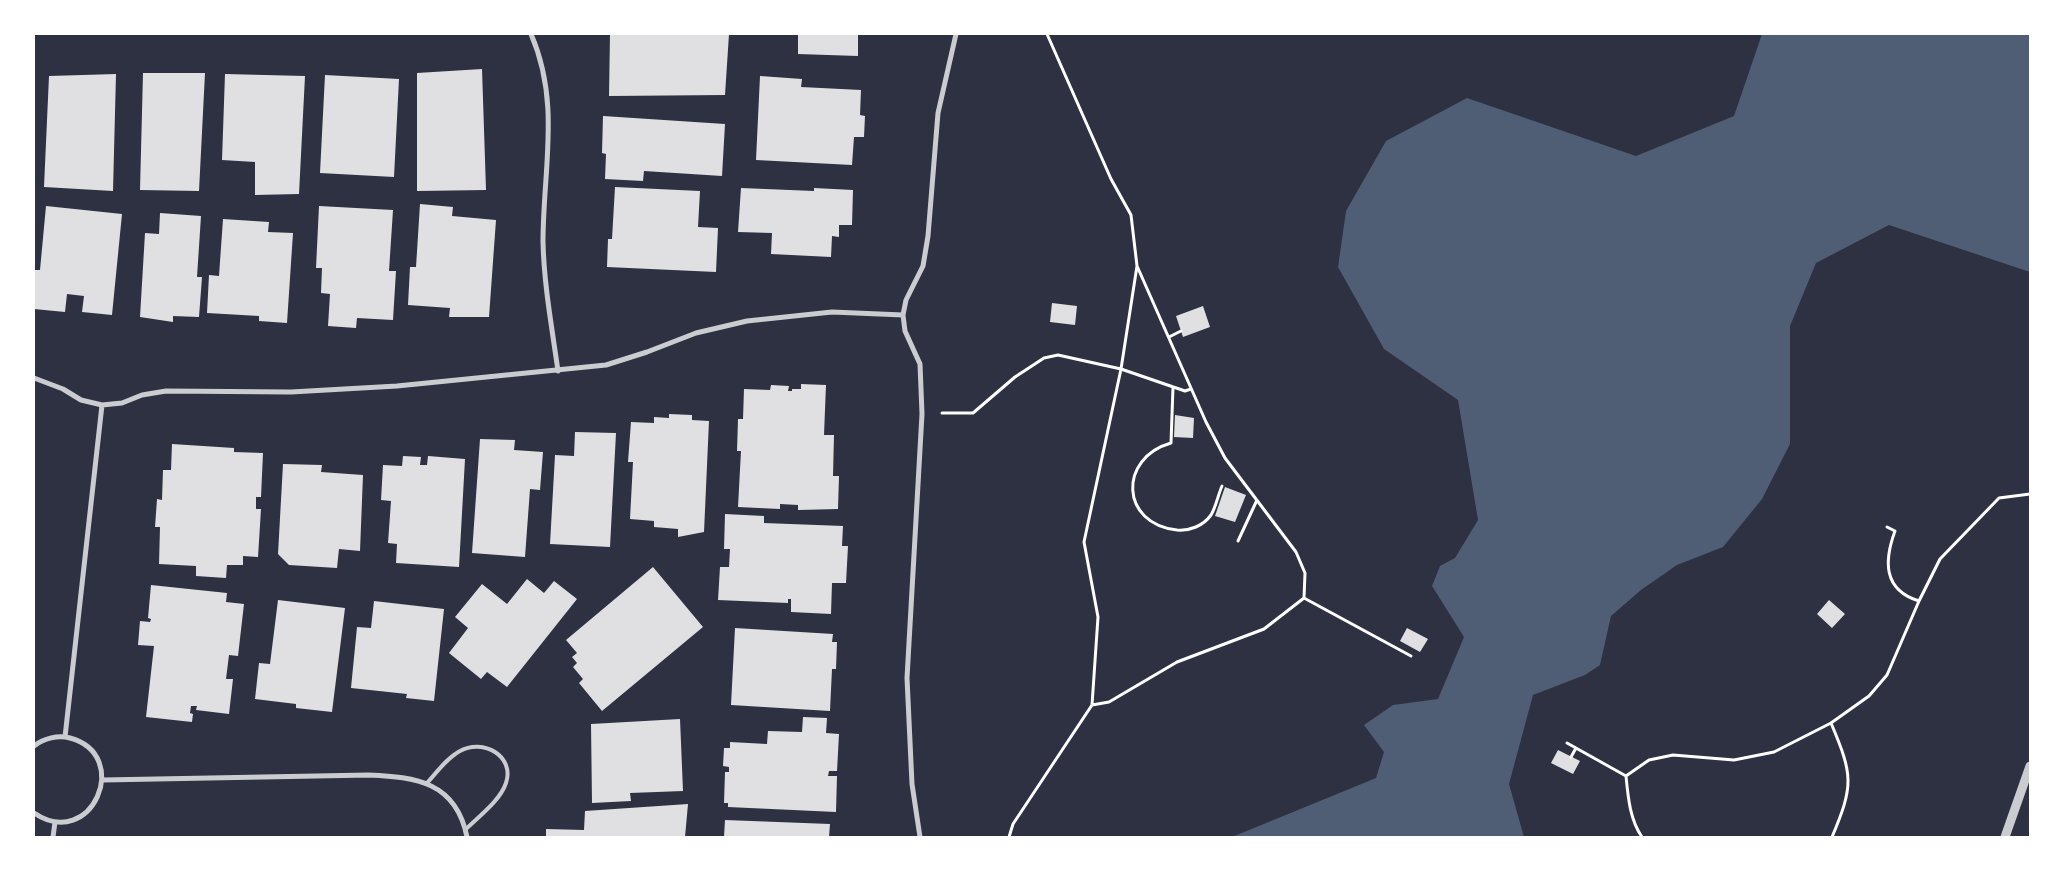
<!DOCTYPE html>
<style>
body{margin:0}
#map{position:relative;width:2064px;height:871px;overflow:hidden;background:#2d3142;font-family:"Archivo Narrow",sans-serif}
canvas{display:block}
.frame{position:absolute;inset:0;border:35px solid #fff;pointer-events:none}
</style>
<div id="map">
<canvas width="2064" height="871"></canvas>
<div class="frame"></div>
</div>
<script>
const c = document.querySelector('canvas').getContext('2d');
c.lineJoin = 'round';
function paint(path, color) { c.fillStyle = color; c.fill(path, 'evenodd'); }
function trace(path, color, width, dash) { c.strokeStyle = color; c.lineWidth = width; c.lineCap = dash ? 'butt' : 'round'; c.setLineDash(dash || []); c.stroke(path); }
const water = new Path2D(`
 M 1762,34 L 2030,34 L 2030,272 L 1889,225 L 1816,263 L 1790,326 L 1790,444 L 1762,499 L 1723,547 L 1677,565 L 1641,590 L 1611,616 L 1600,665 L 1585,675 L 1533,695 L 1509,784 L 1524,837 L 1232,837 L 1376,778 L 1384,752 L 1364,725 L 1393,705 L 1438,699 L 1464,637 L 1432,586 L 1440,566 L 1455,558 L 1478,520 L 1458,400 L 1384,349 L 1338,267 L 1346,211 L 1386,141 L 1467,98 L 1636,156 L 1734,116 Z`);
const building = new Path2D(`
 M 610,34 L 729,34 L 725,95 L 609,96 Z
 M 798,34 L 858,34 L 858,56 L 798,54 Z
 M 482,69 L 486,190 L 417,191 L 417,73 Z
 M 143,73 L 205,73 L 199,191 L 140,190 Z
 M 116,74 L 113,191 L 44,187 L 49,76 Z
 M 225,74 L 305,76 L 299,194 L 255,195 L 255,162 L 222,160 Z
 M 325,75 L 399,79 L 394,177 L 320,173 Z
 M 760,76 L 802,79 L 801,87 L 861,90 L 860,115 L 865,116 L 864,137 L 854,137 L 852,165 L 756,160 Z
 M 603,116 L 725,124 L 722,176 L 644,171 L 643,181 L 605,179 L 606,154 L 602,153 Z
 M 615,187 L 700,191 L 698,227 L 718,228 L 716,272 L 607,267 L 608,239 L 612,239 Z
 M 741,188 L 814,191 L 814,188 L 853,190 L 852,225 L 839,225 L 839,237 L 832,236 L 831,257 L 771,254 L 772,233 L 738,232 Z
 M 420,204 L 453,207 L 452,216 L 496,220 L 489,317 L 449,317 L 450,308 L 408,305 L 410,267 L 416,267 Z
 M 46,206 L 122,214 L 112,315 L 82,312 L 84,296 L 67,294 L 65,312 L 34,309 L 34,270 L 40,270 Z
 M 319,206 L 393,210 L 389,271 L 396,271 L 393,320 L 357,318 L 356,328 L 328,326 L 330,294 L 321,293 L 322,268 L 316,268 Z
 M 160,213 L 201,216 L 197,277 L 202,277 L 199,317 L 173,316 L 173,322 L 140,317 L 145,233 L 159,234 Z
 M 223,219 L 269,222 L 268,232 L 293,233 L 287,323 L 259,321 L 259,316 L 207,313 L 209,275 L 219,276 Z
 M 1052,303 L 1077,306 L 1075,325 L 1050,322 Z
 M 1203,306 L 1210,327 L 1183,337 L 1176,316 Z
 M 801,384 L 826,385 L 824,435 L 834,435 L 833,476 L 839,476 L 838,509 L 798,510 L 798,505 L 780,504 L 780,509 L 738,507 L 741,451 L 737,451 L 738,419 L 743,419 L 744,389 L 770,390 L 771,385 L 789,386 L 788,391 L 792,391 L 792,389 L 801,389 Z
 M 669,414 L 692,415 L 692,420 L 709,421 L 704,532 L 678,537 L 678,529 L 654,527 L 654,521 L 630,519 L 633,462 L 628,462 L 631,422 L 654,423 L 654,417 L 669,418 Z
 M 1175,415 L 1194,418 L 1193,438 L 1174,437 Z
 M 575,432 L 616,433 L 610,547 L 550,544 L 555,455 L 574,456 Z
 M 480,439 L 515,440 L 514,450 L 543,452 L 540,490 L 530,489 L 525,557 L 472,553 Z
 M 172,444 L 234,448 L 234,452 L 263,453 L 261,497 L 256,497 L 256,509 L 261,509 L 258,557 L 243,556 L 243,565 L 227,565 L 226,578 L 196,576 L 196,566 L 159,564 L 160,527 L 155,527 L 157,499 L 162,500 L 163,470 L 171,470 Z
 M 403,456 L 421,457 L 420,465 L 427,465 L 428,456 L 465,459 L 459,567 L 396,563 L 397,544 L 388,543 L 391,501 L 381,500 L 383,465 L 402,466 Z
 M 283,464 L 322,465 L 321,472 L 363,475 L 360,551 L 339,549 L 337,568 L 289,565 L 278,554 Z
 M 1225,487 L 1246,495 L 1235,522 L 1215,516 Z
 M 725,514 L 764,516 L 764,523 L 843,526 L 842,546 L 848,546 L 846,583 L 832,583 L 831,614 L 791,612 L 791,599 L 788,599 L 788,603 L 718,600 L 720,567 L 729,567 L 730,549 L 724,549 Z
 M 653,567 L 703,627 L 602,711 L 579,683 L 583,679 L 573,667 L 577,663 L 572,657 L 577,653 L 566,640 Z
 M 527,579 L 544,593 L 554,581 L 577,599 L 507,687 L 487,672 L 481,679 L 449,653 L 468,628 L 455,617 L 482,584 L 507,604 Z
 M 151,585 L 227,593 L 226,602 L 244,604 L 238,656 L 229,655 L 226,679 L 233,679 L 229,714 L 196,710 L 197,706 L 191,706 L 190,713 L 193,714 L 192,722 L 146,717 L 154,646 L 138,645 L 140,621 L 150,622 L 151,619 L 148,618 Z
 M 278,600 L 345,608 L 332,712 L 296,708 L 296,704 L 255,699 L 259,663 L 270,664 Z
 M 1829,600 L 1845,614 L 1832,628 L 1817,614 Z
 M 374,601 L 444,609 L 434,701 L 406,698 L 407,694 L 351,688 L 357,627 L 371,628 Z
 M 735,628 L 833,634 L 832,642 L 837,642 L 836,669 L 832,669 L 830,711 L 731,705 Z
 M 1407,628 L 1428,639 L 1420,652 L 1400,641 Z
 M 803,717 L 827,718 L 826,733 L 839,734 L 837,771 L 829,771 L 828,776 L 837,776 L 836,812 L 728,807 L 728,803 L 724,803 L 725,772 L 729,772 L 729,767 L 723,766 L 724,748 L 730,748 L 730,742 L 767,744 L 768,731 L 802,732 Z
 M 680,719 L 683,791 L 630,793 L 631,801 L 592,803 L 591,724 Z
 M 1558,750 L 1580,761 L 1573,774 L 1551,763 Z
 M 688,804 L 685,837 L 546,837 L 546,829 L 584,830 L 585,811 Z
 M 725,820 L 830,824 L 829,837 L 724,837 Z`);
const path = new Path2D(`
 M 1169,337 L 1181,331
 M 1173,387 L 1171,443 C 1118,458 1120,524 1177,530 C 1190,531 1203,526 1211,515 C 1216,507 1218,495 1222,486
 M 942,413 L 973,413 L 1015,377 L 1044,358 L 1058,355 L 1121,369 L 1185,391 L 1191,389
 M 1887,527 L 1895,531 C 1884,561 1883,590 1919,601
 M 1238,541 L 1257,500
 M 1304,598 L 1411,656
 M 1092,705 L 1109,702 L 1177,662 L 1264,629 L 1304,598 L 1305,573 L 1296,552 L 1225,458 L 1206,422 L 1137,266
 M 1831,723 C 1853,775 1854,785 1832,837
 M 1567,743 L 1626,776
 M 1571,757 L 1576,748
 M 1626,776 L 1649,760 L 1673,755 L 1734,760 L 1774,752 L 1831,723 L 1869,696 L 1887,675 L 1919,601 L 1940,559 L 1999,498 L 2030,494
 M 1626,776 C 1628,797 1630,820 1642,837
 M 1009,837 L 1013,824 L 1092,705 L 1098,617 L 1084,542 L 1121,369 L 1137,266 L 1131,215 L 1111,179 L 1047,34`);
const service = new Path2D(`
 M 427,783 C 437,772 447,758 460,751 C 483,738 515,756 506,783 C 500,801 478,817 465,830`);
const minor = new Path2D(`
 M 531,34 C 561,103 543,169 543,242 C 544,285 552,328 558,371
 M 34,378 L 63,389 L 81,400 L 102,405 L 122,403 L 142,395 L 166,391 L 291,392 L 397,386 L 606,365 L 647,352 L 696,333 L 747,321 L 832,312 L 903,315
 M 65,737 L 102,405
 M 34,746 C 44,738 58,735 70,738 C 133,755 92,852 34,813
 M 103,780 L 369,775 C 416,777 456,782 467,837
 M 53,837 L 55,822
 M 920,837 L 912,784 L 907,678 L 922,414 L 920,364 L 905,331 L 903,315 L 906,300 L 923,266 L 928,236 L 938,113 L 956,34`);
const tertiary = new Path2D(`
 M 2005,837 L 2030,766`);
paint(water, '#4f5d75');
paint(building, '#e0e0e3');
trace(path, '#fff', 3);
trace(service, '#caccd0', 4);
trace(minor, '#caccd0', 5);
trace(tertiary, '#caccd0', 9);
</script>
